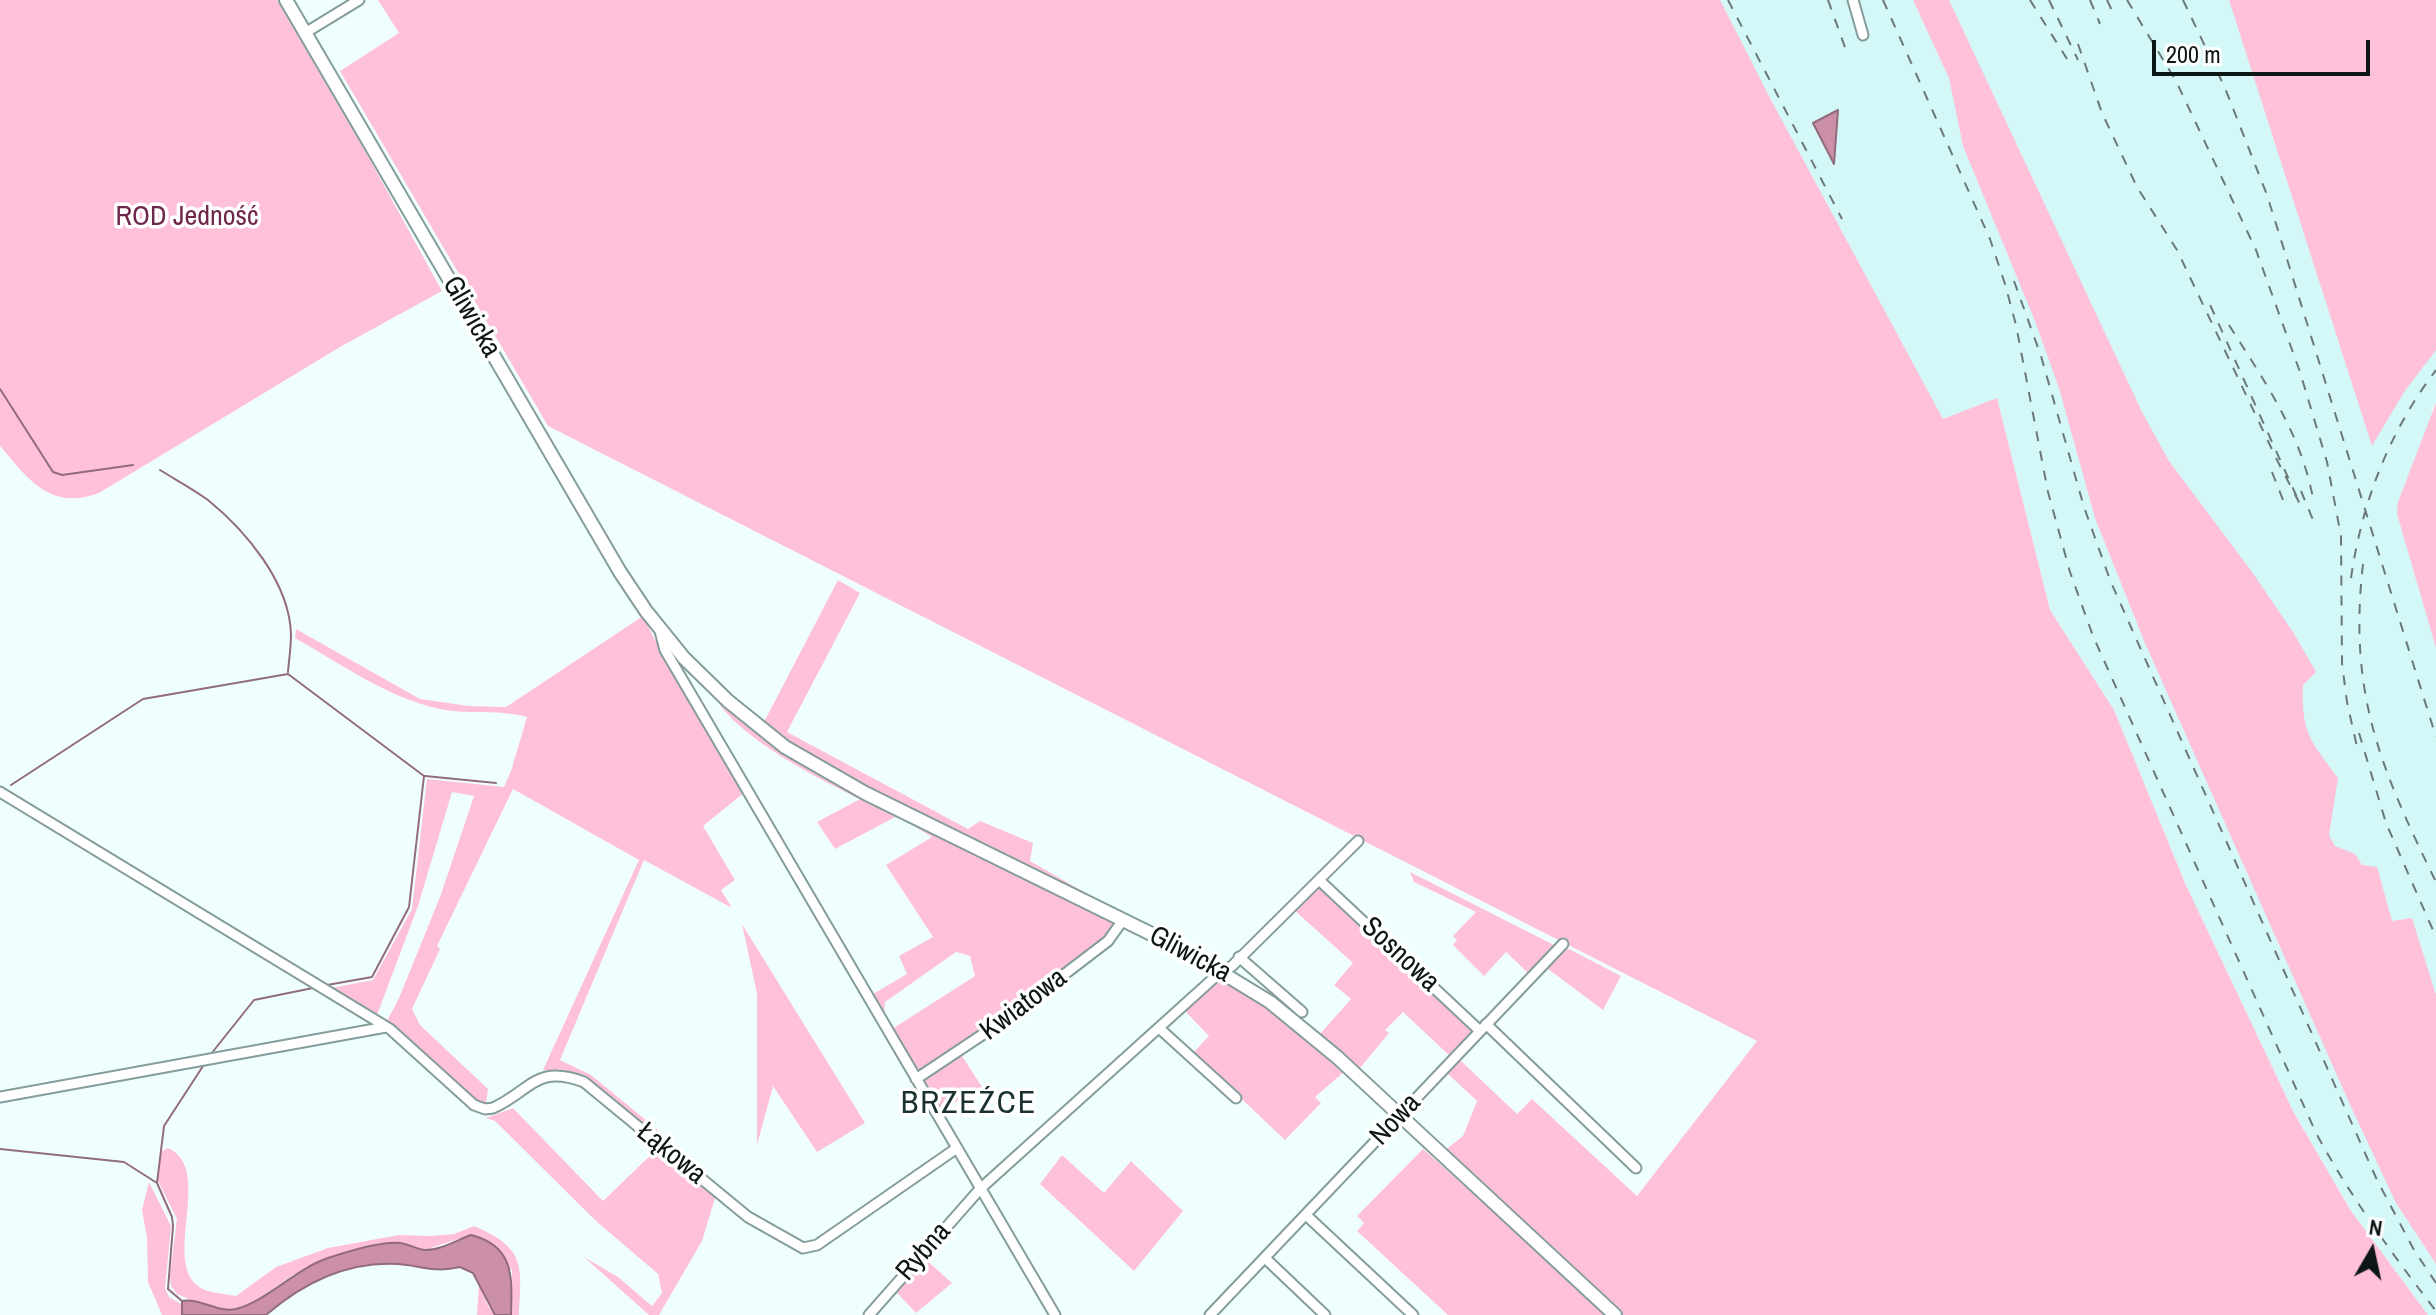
<!DOCTYPE html>
<meta charset="utf-8">
<style>
body{margin:0}
#map{position:relative;width:2436px;height:1315px;overflow:hidden;background:#effffe;font-family:"Archivo Narrow",sans-serif}
canvas{display:block}
.north{position:absolute;left:2332px;top:1211px;width:80px;height:80px;-webkit-text-stroke:6px #fff;paint-order:stroke;rotate:9deg;font-size:22px;font-weight:700;line-height:32px;text-align:center;color:#0d1616}
.north::after{content:'';display:block;margin:auto;width:28px;height:36px;background:#0d1616;clip-path:polygon(50% 0,100% 100%,50% 72%,0 100%)}
.scale{position:absolute;left:2152px;top:40px;width:218px;height:36px;box-sizing:border-box;border:4px solid #0d1616;border-top:0;padding-left:10px;font-size:24px;line-height:28px;white-space:nowrap;color:#0d1616;-webkit-text-stroke:6px #fff;paint-order:stroke}
</style>
<div id="map">
<canvas width="2436" height="1315"></canvas>
<div class="north">N</div>
<div class="scale">200 m</div>
</div>
<script>
const c = document.querySelector('canvas').getContext('2d');
c.lineJoin = 'round';
function paint(path, color) { c.fillStyle = color; c.fill(path, 'evenodd'); }
function trace(path, color, width, dash) { c.strokeStyle = color; c.lineWidth = width; c.lineCap = dash ? 'butt' : 'round'; c.setLineDash(dash || []); c.stroke(path); }
function write(font, color, halo, rows, align = 'center') {
  c.font = font + ' "Archivo Narrow",sans-serif'; c.lineWidth = 7; c.setLineDash([]); c.textBaseline = 'middle'; c.strokeStyle = halo; c.fillStyle = color; for (const [text, x, y, turn = 0] of rows) {
    c.save(); c.translate(x, y); c.rotate((+turn || 0) * Math.PI / 180); c.textAlign = isNaN(turn) ? turn : align; if (halo) c.strokeText(text, 0, 0); c.fillText(text, 0, 0); c.restore();
  }
}
const built = new Path2D(`
 M 1718,0 L 2436,0 L 2436,403 L 2432,409 L 2436,619 L 2436,1315 L 2428,1315 L 2351,1211 L 2293,1111 L 2185,883 L 2114,710 L 2050,610 L 1997,399 L 1943,420 L 1839,233 Z`);
const green = new Path2D(`
 M 0,0 L 277,0 L 364,149 L 442,291 L 340,347 L 99,493 C 50,511 29,480 0,446 Z
 M 378,0 L 1720,0 L 1771,100 L 1943,419 L 1997,398 L 2050,610 L 2114,710 L 2185,883 L 2294,1113 L 2351,1211 L 2428,1315 L 1448,1315 L 1357,1231 L 1364,1223 L 1357,1216 L 1423,1149 L 1559,1269 L 1444,1151 L 1463,1136 L 1477,1101 L 1446,1072 L 1459,1059 L 1517,1114 L 1532,1099 L 1637,1196 L 1757,1041 L 548,426 L 340,71 L 399,33 Z
 M 1913,0 L 1949,0 L 2142,412 L 2169,461 L 2252,572 L 2293,632 L 2316,672 L 2303,685 C 2301,734 2311,741 2338,778 L 2329,835 L 2335,846 L 2355,854 L 2362,865 L 2377,867 L 2392,921 L 2412,918 L 2436,995 L 2436,1264 L 2396,1203 L 2352,1109 L 2145,643 L 2095,518 L 2059,388 L 2035,321 L 1963,146 L 1949,78 Z
 M 2229,0 L 2436,0 L 2436,350 L 2404,392 L 2372,446 Z
 M 2436,403 L 2436,648 L 2397,514 L 2398,502 Z
 M 838,580 L 860,593 L 787,732 L 968,829 L 980,821 L 1033,843 L 1030,861 L 1103,903 L 1040,874 L 800,752 L 763,724 Z
 M 643,616 L 664,658 L 745,792 L 703,826 L 735,880 L 721,890 L 732,908 L 644,860 L 560,1060 L 591,1075 L 703,1167 L 698,1171 L 588,1080 L 567,1072 L 543,1070 L 639,860 L 513,789 L 437,946 L 440,949 L 412,1009 L 420,1025 L 488,1089 L 486,1104 L 477,1102 L 387,1021 L 399,998 L 440,897 L 474,796 L 452,792 L 418,906 L 377,1015 L 331,988 L 373,980 L 412,909 L 427,779 L 504,787 L 511,771 L 527,717 C 498,709 468,715 440,709 C 388,698 341,664 295,638 L 296,629 L 420,699 L 469,706 L 506,707 Z
 M 714,695 L 767,741 L 832,783 L 1117,922 L 1110,935 L 952,1054 L 917,1075 L 892,1029 L 975,976 L 970,956 L 956,952 L 885,1002 L 884,1014 L 873,994 L 907,974 L 899,956 L 933,937 L 886,865 L 932,837 L 897,816 L 835,849 L 817,822 L 860,799 C 820,780 733,735 714,695 Z
 M 1410,872 L 1556,946 L 1529,974 L 1506,952 L 1484,976 L 1453,945 L 1457,940 L 1453,936 L 1476,912 L 1414,882 Z
 M 1319,888 L 1475,1031 L 1451,1057 L 1403,1012 L 1385,1030 L 1389,1033 L 1360,1068 L 1320,1034 L 1351,999 L 1334,985 L 1353,963 L 1294,910 Z
 M 742,924 L 865,1123 L 817,1152 L 773,1086 L 757,1145 L 757,994 Z
 M 1569,949 L 1621,976 L 1603,1010 L 1544,966 L 1560,952 Z
 M 1222,979 L 1257,998 L 1345,1071 L 1315,1097 L 1321,1103 L 1285,1140 L 1193,1053 L 1209,1036 L 1185,1011 Z
 M 962,1056 L 982,1087 L 940,1111 L 921,1082 Z
 M 513,1108 L 603,1201 L 658,1148 L 716,1195 L 702,1241 L 659,1315 L 649,1315 L 584,1257 L 618,1277 L 652,1306 L 662,1293 L 658,1274 L 596,1221 L 495,1121 L 486,1118 Z
 M 168,1148 C 217,1170 156,1270 205,1290 C 214,1293 226,1294 236,1296 L 276,1267 L 328,1248 L 399,1235 L 430,1236 L 454,1234 L 474,1226 C 525,1248 522,1264 519,1315 L 511,1315 L 512,1270 L 471,1235 L 424,1250 L 409,1244 L 294,1274 L 255,1301 L 235,1309 L 221,1309 L 191,1300 L 177,1294 L 171,1286 L 170,1276 L 177,1219 L 158,1181 L 161,1152 Z
 M 1062,1155 L 1104,1193 L 1131,1161 L 1183,1211 L 1134,1271 L 1040,1184 Z
 M 149,1182 L 171,1226 L 165,1288 L 169,1297 L 181,1304 L 182,1315 L 162,1315 L 148,1282 L 147,1238 L 142,1210 Z
 M 925,1259 L 952,1283 L 916,1313 L 896,1292 Z
 M 479,1283 L 488,1306 L 495,1315 L 477,1315 Z`);
const water = new Path2D(`
 M 1838,110 L 1834,164 L 1813,123 Z
 M 471,1235 C 515,1246 512,1278 511,1315 L 495,1315 L 473,1273 L 460,1267 C 434,1273 423,1266 398,1264 C 348,1261 303,1283 266,1315 L 182,1315 L 182,1301 C 201,1298 218,1313 236,1309 C 267,1301 295,1269 328,1258 C 346,1252 382,1241 400,1243 C 409,1244 416,1249 424,1250 C 439,1251 457,1240 471,1235 Z`);
const stream = new Path2D(`
 M 0,389 L 53,472 L 62,475 L 133,465
 M 160,470 C 176,480 193,489 208,500 C 246,531 290,583 291,635 C 291,647 289,660 288,672
 M 425,776 L 496,783
 M 11,785 L 143,699 L 288,674 L 424,776 L 409,907 L 372,977 L 327,985
 M 211,1054 L 254,1000 L 313,988
 M 0,1149 L 124,1162 L 157,1183 L 172,1217 L 173,1226 L 168,1289 L 182,1301
 M 157,1183 L 164,1126 L 205,1063`);
const minor = new Path2D(`
 M 1853,0 L 1863,35
 M 305,33 L 359,0
 M 660,631 L 665,650 L 1055,1315
 M 0,792 L 390,1029 L 474,1105 L 485,1109 L 493,1108 C 531,1091 535,1064 584,1082 L 748,1217 L 803,1248 L 817,1245 L 957,1148
 M 1319,880 L 1480,1031
 M 1239,957 L 1302,1012
 M 1486,1024 L 1636,1168
 M 1159,1028 L 1236,1098
 M 916,1079 L 1006,1019 L 1108,941 L 1123,920
 M 0,1097 L 386,1027
 M 1306,1215 L 1413,1315
 M 1265,1258 L 1325,1315
 M 869,1315 L 980,1189 L 1215,977 L 1232,966 L 1358,841
 M 1210,1315 L 1563,944`);
const major = new Path2D(`
 M 286,0 L 620,572 L 646,611 L 684,658 L 728,701 L 785,747 L 865,793 L 1188,952 L 1270,1002 L 1337,1057 L 1615,1315`);
const rail = new Path2D(`
 M 1728,0 L 1842,219
 M 1828,0 L 1846,50
 M 1883,0 L 1990,239 L 2005,284 L 2016,325 L 2048,492 L 2070,572 L 2093,636 L 2316,1133 C 2350,1196 2392,1254 2436,1311
 M 2030,0 L 2067,59
 M 2049,0 L 2078,60
 M 2090,0 L 2100,24
 M 2107,0 L 2115,17
 M 2127,0 L 2176,81 L 2256,250 L 2300,372 L 2327,462 L 2341,536 L 2342,663 L 2347,702 L 2357,747
 M 2183,0 L 2225,88 L 2267,195 L 2436,737
 M 2078,44 L 2102,113 L 2137,187 L 2177,250 L 2278,462 L 2300,504 L 2207,298
 M 2014,281 L 2041,356 L 2084,507 L 2110,580 L 2377,1180 L 2414,1250 L 2436,1283
 M 2229,325 C 2265,382 2303,436 2314,504
 M 2272,472 L 2285,505
 M 2301,491 L 2313,520
 M 2363,564 C 2348,694 2381,769 2436,882
 M 2351,578 C 2362,502 2389,432 2436,370
 M 2359,733 L 2386,823 L 2436,937`);
const parkNames = [
 ["ROD Jedność",187,217]
];
const streetNames = [
 ["Gliwicka",471,317,60],
 ["Gliwicka",1190,955,28],
 ["Sosnowa",1400,955,43],
 ["Kwiatowa",1024,1005,-37],
 ["Nowa",1396,1120,-47],
 ["Łąkowa",671,1154,39],
 ["Rybna",924,1252,-49]
];
const quarterNames = [
 ["BRZEŹCE",969,1104]
];
paint(built, '#d3f8f7');
paint(green, '#ffc1da');
paint(water, '#cb90a8');
trace(water, '#926b7c', 2);
trace(stream, '#926b7c', 2);
trace(minor, '#849d9c', 13);
trace(major, '#849d9c', 16);
trace(minor, '#fff', 9);
trace(major, '#fff', 12);
trace(rail, '#6c7878', 2, [10, 10]);
write('28px', '#6e274a', '#fff', parkNames);
write('28px', '#0d1616', '#fff', streetNames);
c.letterSpacing = '2px';
write('32px', '#1c3232', '#fff', quarterNames);
c.letterSpacing = '0px';
</script>
